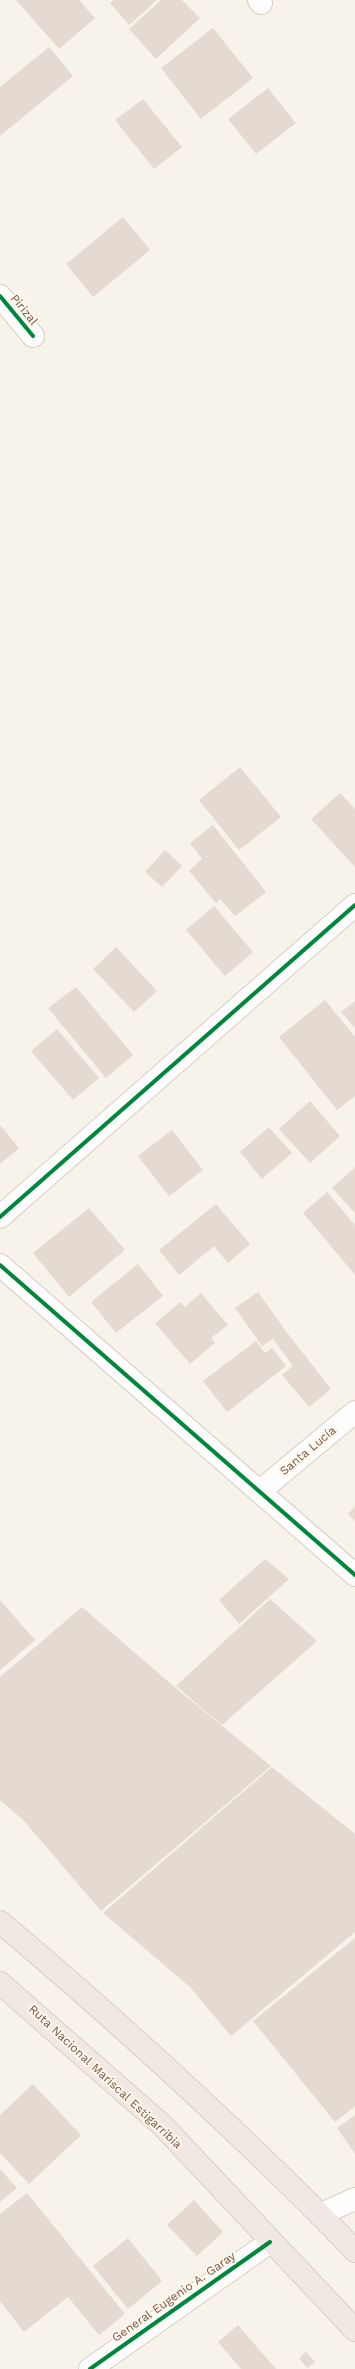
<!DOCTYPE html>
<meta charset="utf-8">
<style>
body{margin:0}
canvas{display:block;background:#f7f2ea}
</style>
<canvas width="355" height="2369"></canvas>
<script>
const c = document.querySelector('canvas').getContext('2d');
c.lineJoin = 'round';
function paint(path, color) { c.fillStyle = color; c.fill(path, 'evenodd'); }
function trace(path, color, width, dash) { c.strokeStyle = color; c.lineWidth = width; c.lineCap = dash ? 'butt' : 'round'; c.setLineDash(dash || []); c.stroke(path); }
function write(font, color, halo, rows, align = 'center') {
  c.font = font + ' "Work Sans",sans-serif'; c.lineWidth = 4; c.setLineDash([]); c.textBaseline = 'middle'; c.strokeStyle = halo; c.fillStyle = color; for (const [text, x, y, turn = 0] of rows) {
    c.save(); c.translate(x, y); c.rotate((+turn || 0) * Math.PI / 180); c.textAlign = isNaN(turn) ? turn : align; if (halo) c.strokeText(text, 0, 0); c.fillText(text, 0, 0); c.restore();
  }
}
const building = new Path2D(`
 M 16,0 L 79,0 L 95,18 L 59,49 Z
 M 113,0 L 157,0 L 129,25 L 110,3 Z
 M 161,0 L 182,0 L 200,18 L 156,59 L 129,29 Z
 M 213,28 L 253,78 L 201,119 L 161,68 Z
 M 49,47 L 73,76 L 0,136 L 0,87 Z
 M 268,88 L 296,123 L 256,154 L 228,119 Z
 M 143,99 L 182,147 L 154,169 L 115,120 Z
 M 123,217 L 150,250 L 93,297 L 66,264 Z
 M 240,767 L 281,817 L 239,850 L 199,800 Z
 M 340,793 L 355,809 L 355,867 L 311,819 Z
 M 213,825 L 266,892 L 235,916 L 220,899 L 216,903 L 189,871 L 202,859 L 190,843 Z
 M 165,850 L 182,866 L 162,887 L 145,872 Z
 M 214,906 L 253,952 L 225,976 L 186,930 Z
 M 116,947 L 157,991 L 134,1012 L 93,969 Z
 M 76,987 L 133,1055 L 106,1078 L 48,1008 Z
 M 325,1000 L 355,1037 L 355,1096 L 337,1110 L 279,1037 Z
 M 355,1001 L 355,1028 L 341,1012 Z
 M 57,1029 L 99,1078 L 73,1100 L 31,1051 Z
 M 310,1101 L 340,1136 L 310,1163 L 279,1129 Z
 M 1,1126 L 19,1148 L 0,1164 L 0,1127 Z
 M 269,1127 L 292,1153 L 262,1179 L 240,1152 Z
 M 172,1130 L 203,1170 L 169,1196 L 138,1156 Z
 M 355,1167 L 355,1213 L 332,1188 Z
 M 327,1192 L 355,1225 L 355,1275 L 303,1213 Z
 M 216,1204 L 250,1244 L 228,1263 L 214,1246 L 179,1275 L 159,1250 Z
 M 89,1208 L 125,1250 L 69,1297 L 33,1253 Z
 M 138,1264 L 163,1296 L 116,1333 L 91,1302 Z
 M 258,1292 L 285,1330 L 262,1346 L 235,1308 Z
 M 201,1293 L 228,1325 L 211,1338 L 215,1343 L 190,1364 L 155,1323 L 181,1302 L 185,1307 Z
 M 285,1330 L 331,1389 L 309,1407 L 282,1375 L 293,1366 L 273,1339 Z
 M 256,1341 L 265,1353 L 272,1348 L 286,1366 L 227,1412 L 203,1381 Z
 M 355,1506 L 355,1521 L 348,1514 Z
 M 265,1559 L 289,1579 L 239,1624 L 219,1600 Z
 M 270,1599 L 317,1641 L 222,1725 L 176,1686 Z
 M 0,1600 L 35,1640 L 0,1670 Z
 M 82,1607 L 171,1684 L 271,1766 L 101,1911 L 24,1821 L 0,1800 L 0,1677 Z
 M 272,1767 L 355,1834 L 355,1932 L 231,2036 L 190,1987 L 103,1913 Z
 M 355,1938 L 355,2106 L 335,2122 L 253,2021 Z
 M 33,2084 L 81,2135 L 29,2184 L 0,2153 L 0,2115 Z
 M 355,2115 L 355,2154 L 337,2128 Z
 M 0,2169 L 17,2188 L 0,2202 Z
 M 27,2193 L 125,2314 L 99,2335 L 68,2297 L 24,2332 L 0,2301 L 0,2214 Z
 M 194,2200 L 223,2232 L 197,2256 L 167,2225 Z
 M 128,2238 L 162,2281 L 128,2309 L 93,2266 Z
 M 238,2325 L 276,2369 L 241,2369 L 218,2342 Z
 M 306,2352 L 315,2362 L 307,2368 L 299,2358 Z`);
const minor = new Path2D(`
 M 259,0 L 261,3
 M 0,296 L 33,336
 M 0,1217 L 355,905
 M 0,1265 L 355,1575
 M 260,1491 L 355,1412
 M 321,2214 L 355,2199
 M 90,2369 L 270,2242`);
const highway = new Path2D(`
 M 0,1922 C 80,1989 159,2060 235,2132 C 276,2171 317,2210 355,2251
 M 0,1983 L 162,2125 L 355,2330`);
const cycleway = new Path2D(`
 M 0,296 L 33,336
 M 0,1217 L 355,905
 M 0,1265 L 355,1575
 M 90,2369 L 270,2242`);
const streetNames = [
 ["Pirizal",24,310,51],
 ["Santa Lucía",308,1451,-40],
 ["Ruta Nacional Mariscal Estigarribia",105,2077,43],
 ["General Eugenio A. Garay",174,2297,-35]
];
paint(building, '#e4dad1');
trace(minor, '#d6cec7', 24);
trace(highway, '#d8cfc9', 24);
trace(minor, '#fefdfc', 22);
trace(highway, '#f1e8e4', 22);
trace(cycleway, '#00873e', 4);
write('12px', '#765849', '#fff7eb', streetNames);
</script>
